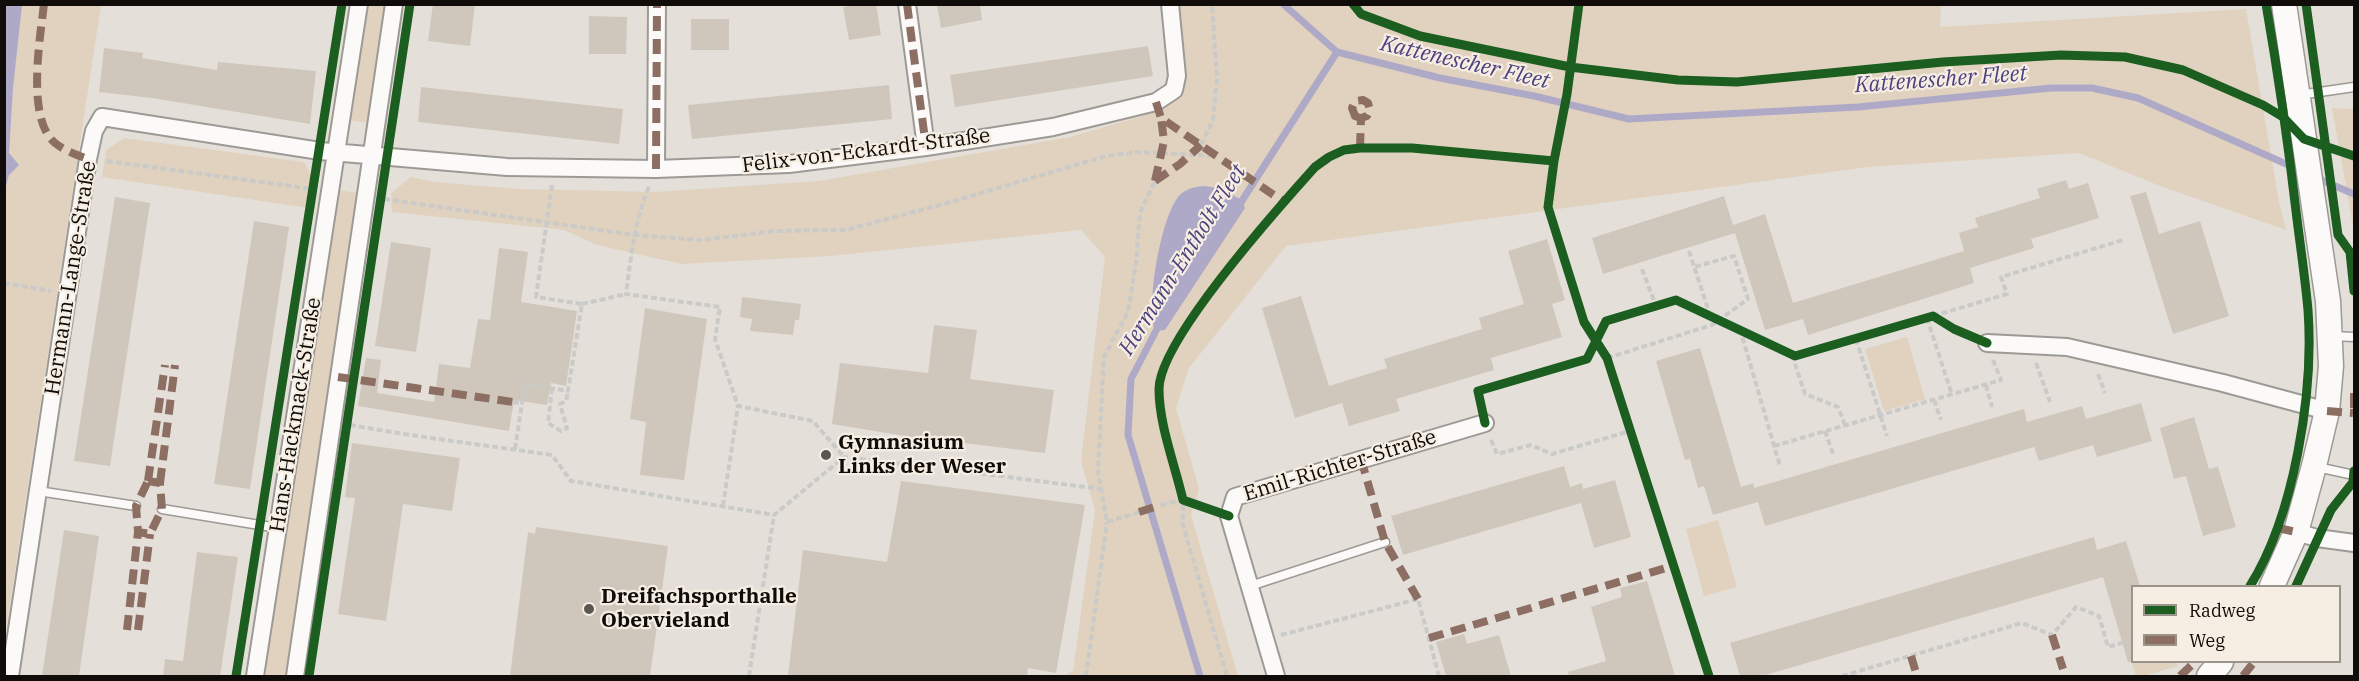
<!DOCTYPE html>
<meta charset="utf-8">
<style>
body{margin:0}
#map{position:relative;width:2359px;height:681px;overflow:hidden;background:#e4e0d9;font-family:"IBM Plex Serif",serif}
canvas{display:block}
.frame{position:absolute;inset:0;border:6px solid #0f0c09;pointer-events:none}
.legend{position:absolute;left:2131px;top:585px;width:210px;height:78px;box-sizing:border-box;background:#f6eee2;border:2px solid #9a948b;margin:0;padding:8px 10px;list-style:none;font-size:18px;color:#0f0c09}
.legend li{display:flex;align-items:center;gap:12px;height:30px}
.legend b{width:30px;border:2px solid #9a948b}
</style>
<div id="map">
<canvas width="2359" height="681"></canvas>
<div class="frame"></div>
<ul class="legend">
<li><b style="height:8px;background:#1b5e20"></b>Radweg</li>
<li><b style="height:8px;background:#8d6e63"></b>Weg</li>
</ul>
</div>
<script>
const c = document.querySelector('canvas').getContext('2d');
c.lineJoin = 'round';
function paint(path, color) { c.fillStyle = color; c.fill(path, 'evenodd'); }
function trace(path, color, width, dash) { c.strokeStyle = color; c.lineWidth = width; c.lineCap = dash ? 'butt' : 'round'; c.setLineDash(dash || []); c.stroke(path); }
function write(font, color, halo, rows, align = 'center') {
  c.font = font + ' "IBM Plex Serif",serif'; c.lineWidth = 4.5; c.setLineDash([]); c.textBaseline = 'middle'; c.strokeStyle = halo; c.fillStyle = color; for (const [text, x, y, turn = 0] of rows) {
    c.save(); c.translate(x, y); c.rotate((+turn || 0) * Math.PI / 180); c.textAlign = isNaN(turn) ? turn : align; if (halo) c.strokeText(text, 0, 0); c.fillText(text, 0, 0); c.restore();
  }
}
const green = new Path2D(`
 M 1941,4 L 1940,27 L 2246,9 L 2279,202 L 2286,230 L 2160,186 L 2079,153 L 1868,167 L 1286,246 L 1189,368 L 1176,408 L 1199,489 L 1191,515 L 1238,676 L 1064,676 L 1073,671 L 1095,510 L 1081,461 L 1105,257 L 1081,230 L 831,256 L 682,264 L 597,245 L 564,230 L 392,212 L 391,193 L 411,177 L 434,182 L 519,189 L 655,192 L 819,181 L 1070,137 L 1149,114 L 1175,101 L 1183,82 L 1183,45 L 1176,5 Z
 M 5,5 L 101,5 L 5,636 Z
 M 365,5 L 388,5 L 370,123 L 348,120 Z
 M 2332,108 L 2354,109 L 2354,232 Z
 M 124,138 L 304,162 L 317,185 L 315,209 L 102,177 L 106,150 Z
 M 337,190 L 359,193 L 289,676 L 262,676 Z
 M 1907,337 L 1925,399 L 1884,411 L 1865,349 Z
 M 1718,520 L 1737,587 L 1704,596 L 1686,529 Z
 M 2132,648 L 2132,662 L 2176,662 L 2178,666 L 2143,676 L 2136,676 L 2128,650 Z`);
const water = new Path2D(`
 M 5,4 L 22,5 L 13,88 L 9,153 L 19,165 L 9,175 L 5,189 Z
 M 1203,186 L 1220,188 L 1242,200 L 1245,208 L 1165,330 L 1155,331 C 1146,305 1160,224 1176,200 C 1182,190 1192,187 1203,186 Z`);
const stream = new Path2D(`
 M 1283,4 L 1337,52 L 1440,78 L 1534,96 L 1629,119 L 1858,107 L 2051,88 L 2092,88 L 2138,98 L 2304,172
 M 2314,177 L 2354,194
 M 1238,207 L 1337,52
 M 1160,323 L 1131,379 L 1128,435 L 1200,676`);
const building = new Path2D(`
 M 433,4 L 475,4 L 470,46 L 428,41 Z
 M 862,4 L 876,4 L 881,35 L 849,40 L 843,7 Z
 M 937,4 L 980,4 L 982,20 L 941,28 Z
 M 589,16 L 627,17 L 626,54 L 589,54 Z
 M 691,19 L 729,19 L 729,50 L 691,50 Z
 M 1148,46 L 1153,76 L 955,107 L 950,75 Z
 M 104,48 L 143,53 L 142,58 L 217,70 L 218,62 L 316,71 L 310,124 L 152,98 L 99,92 Z
 M 889,85 L 892,119 L 692,139 L 688,105 Z
 M 421,87 L 623,109 L 619,144 L 418,122 Z
 M 2066,180 L 2069,189 L 2088,183 L 2099,218 L 2031,239 L 2034,248 L 1970,268 L 1974,283 L 1808,335 L 1803,319 L 1765,330 L 1735,233 L 1603,274 L 1592,238 L 1724,196 L 1733,225 L 1765,214 L 1793,303 L 1964,251 L 1959,233 L 1978,227 L 1975,218 L 2040,198 L 2037,189 Z
 M 2146,192 L 2159,234 L 2200,221 L 2229,316 L 2173,334 L 2130,196 Z
 M 115,197 L 150,203 L 110,466 L 74,461 Z
 M 254,221 L 289,227 L 250,489 L 214,484 Z
 M 1547,239 L 1565,300 L 1552,304 L 1562,337 L 1491,358 L 1494,370 L 1396,399 L 1400,411 L 1349,426 L 1342,403 L 1295,418 L 1262,308 L 1301,296 L 1329,386 L 1387,368 L 1384,359 L 1482,329 L 1479,318 L 1524,304 L 1508,251 Z
 M 391,242 L 431,248 L 416,352 L 375,346 Z
 M 499,248 L 528,252 L 521,302 L 577,311 L 566,386 L 551,383 L 547,405 L 514,400 L 509,431 L 358,406 L 366,358 L 381,360 L 377,393 L 434,402 L 439,364 L 470,368 L 478,319 L 490,320 Z
 M 742,297 L 801,304 L 799,320 L 795,320 L 793,335 L 750,331 L 752,319 L 740,317 Z
 M 645,308 L 707,319 L 684,480 L 640,475 L 646,422 L 630,419 Z
 M 934,325 L 977,330 L 970,379 L 1054,390 L 1045,453 L 948,441 L 948,443 L 832,424 L 840,363 L 928,373 Z
 M 1700,348 L 1741,487 L 1753,483 L 1754,488 L 2024,409 L 2027,422 L 2082,406 L 2086,419 L 2141,403 L 2152,441 L 2097,457 L 2093,445 L 2039,461 L 2034,447 L 1765,526 L 1758,502 L 1713,515 L 1704,486 L 1698,488 L 1690,459 L 1685,460 L 1656,361 Z
 M 2194,417 L 2209,469 L 2218,467 L 2236,527 L 2203,536 L 2186,476 L 2174,479 L 2160,428 Z
 M 352,443 L 460,458 L 452,511 L 403,504 L 386,621 L 338,614 L 355,498 L 345,497 Z
 M 1564,466 L 1570,487 L 1582,483 L 1583,489 L 1615,480 L 1631,537 L 1594,548 L 1581,503 L 1403,555 L 1391,516 Z
 M 901,481 L 1085,505 L 1056,673 L 1028,668 L 1027,676 L 788,676 L 803,550 L 887,562 Z
 M 536,527 L 668,546 L 650,676 L 510,676 L 528,532 L 535,534 Z
 M 64,530 L 99,536 L 79,676 L 42,676 Z
 M 2094,537 L 2097,550 L 2126,541 L 2140,586 L 2133,586 L 2133,661 L 2128,662 L 2103,577 L 1762,676 L 1740,676 L 1730,643 Z
 M 197,552 L 238,557 L 220,676 L 163,676 L 165,659 L 183,661 Z
 M 1647,581 L 1675,676 L 1569,676 L 1568,672 L 1606,661 L 1591,607 L 1622,597 L 1620,588 Z
 M 1464,634 L 1467,644 L 1499,635 L 1511,676 L 1446,676 L 1436,642 Z`);
const path = new Path2D(`
 M 1201,145 L 1213,120 L 1217,79 L 1212,4
 M 107,161 L 313,189
 M 649,187 C 634,222 631,258 626,294 L 720,307 L 715,339 L 738,406 L 813,421 L 844,457
 M 384,199 L 635,235 L 701,240 L 776,231 L 846,230 L 947,203 L 1106,156 L 1136,152 L 1216,156
 M 1689,251 L 1710,315
 M 1642,269 L 1656,306
 M 4,283 L 51,291
 M 582,304 L 626,294
 M 1933,316 L 2007,294 L 2001,277 L 2123,240
 M 1927,318 L 1952,395
 M 1740,329 L 1780,466
 M 1856,339 L 1887,436
 M 1792,355 L 1805,394 L 1838,407 L 1845,425
 M 1607,358 L 1712,325 L 1748,299 L 1734,256 L 1694,267
 M 2036,363 L 2050,402
 M 2098,374 L 2105,393
 M 1986,385 L 1992,407
 M 552,388 L 548,423 L 561,431 L 567,428 L 560,404 L 566,401 L 568,391
 M 1934,400 L 1941,420
 M 513,402 L 522,403
 M 350,425 C 417,437 484,445 552,455 L 571,481 L 774,515 L 844,457 L 933,468
 M 1825,431 L 1833,454
 M 1491,440 L 1497,454 L 1531,445 L 1552,454 L 1630,431
 M 1774,446 L 2001,380 L 1993,360
 M 515,449 L 525,384 L 568,391 L 582,304 L 536,297 L 552,185
 M 945,469 L 1101,489
 M 1161,505 L 1183,500 L 1183,525 L 1227,676
 M 723,506 L 738,406
 M 1139,512 L 1107,522 L 1098,472 L 1104,357 L 1128,312 L 1136,263 L 1140,213 L 1155,181
 M 1281,635 L 1418,599 L 1439,676
 M 749,676 L 774,515
 M 1086,676 L 1107,522
 M 1842,676 L 2022,623 L 2052,635 L 2076,607 L 2099,616 L 2108,647 L 2132,640`);
const lane = new Path2D(`
 M 2299,95 L 2354,87
 M 2331,336 L 2354,337
 M 2317,467 L 2354,475
 M 38,491 L 136,506
 M 162,509 L 278,528
 M 1250,586 L 1385,542`);
const street = new Path2D(`
 M 907,4 L 926,147
 M 656,169 L 657,4
 M 1987,343 L 2067,347 L 2223,383 L 2327,411
 M 2296,532 L 2317,538 L 2354,543
 M 10,676 L 88,159 L 94,131 L 102,117 L 320,151 L 507,167 L 656,169 L 789,164 L 926,147 L 1053,127 L 1156,102 L 1174,90 L 1177,76 L 1170,4
 M 255,676 L 359,4
 M 295,676 L 394,4
 M 1276,676 L 1229,516 L 1235,497 L 1485,423`);
const secondary = new Path2D(`
 M 2272,586 L 2296,532 L 2314,466 L 2327,411 L 2331,366 L 2328,301 L 2284,4
 M 2209,676 L 2221,662`);
const quiet = new Path2D(`
 M 44,4 C 40,39 26,119 55,143 C 65,151 77,155 88,159
 M 907,4 L 926,147
 M 1156,102 L 1161,118 L 1284,202
 M 1360,148 L 1361,118 L 1367,116 L 1370,110 L 1368,103 L 1363,100 L 1355,101 L 1352,108 L 1355,116 L 1361,118
 M 656,169 L 657,4
 M 1155,181 L 1164,141 L 1161,118
 M 1155,181 L 1180,164 L 1201,145
 M 338,377 L 513,402
 M 2354,393 L 2354,415
 M 2327,411 L 2353,413
 M 1361,459 L 1385,542 L 1418,599
 M 148,481 L 160,483 L 162,509 L 150,534 L 138,532 L 136,506 Z
 M 148,481 L 165,365
 M 160,483 L 175,365
 M 1139,512 L 1161,505
 M 2278,528 L 2296,532
 M 127,630 L 138,532
 M 138,630 L 150,534
 M 2052,635 L 2063,669
 M 1429,638 L 1673,566
 M 1911,656 L 1917,676
 M 2180,676 L 2195,662
 M 2243,676 L 2254,662`);
const cycleway = new Path2D(`
 M 1353,4 L 1361,14 L 1420,36 L 1570,67 L 1678,80 L 1737,82 L 1943,62 L 2061,55 L 2125,57 L 2183,70 L 2263,105 L 2283,117 L 2304,139 L 2354,156
 M 1579,4 L 1567,94 L 1554,161 L 1548,207 L 1584,322 L 1607,358 L 1709,676
 M 2306,4 L 2338,235 L 2350,252 L 2354,291
 M 1485,423 L 1478,391 L 1587,359 L 1606,321 L 1676,300 L 1795,356 L 1933,316 L 1954,329 L 1987,343
 M 1229,516 L 1183,500 C 1175,465 1159,425 1159,389 C 1159,341 1279,207 1315,167 L 1329,157 L 1344,150 L 1360,148 L 1412,148 L 1554,161
 M 2250,586 C 2294,516 2314,393 2308,310 C 2305,277 2300,244 2296,211 C 2288,142 2278,73 2266,4
 M 2296,586 L 2331,510 L 2353,482 L 2354,471
 M 236,676 L 342,4
 M 309,676 L 410,4`);
const markers = [
 [826,455,6,"#5a5652"],
 [589,609,6,"#5a5652"]
];
const streetNames = [
 ["Felix-von-Eckardt-Straße",866,151,-7],
 ["Hermann-Lange-Straße",71,278,-81],
 ["Hans-Hackmack-Straße",296,415,-81],
 ["Emil-Richter-Straße",1340,466,-17]
];
const poiNames = [
 ["Gymnasium",838,443],
 ["Links der Weser",838,467],
 ["Dreifachsporthalle",601,597],
 ["Obervieland",601,621]
];
const waterNames = [
 ["Kattenescher Fleet",1465,63,13],
 ["Kattenescher Fleet",1941,80,-4],
 ["Hermann-Entholt Fleet",1183,260,-58]
];
paint(green, '#e0d2be');
paint(water, '#afa9c8');
trace(stream, '#afa9c8', 7);
paint(building, '#cfc7bb');
trace(lane, '#9d9a95', 11);
trace(street, '#9d9a95', 20);
trace(secondary, '#9d9a95', 27);
trace(path, '#cacac8', 4, [6, 3]);
trace(lane, '#fbfaf9', 8);
trace(street, '#fbfaf9', 16);
trace(secondary, '#fbfaf9', 24);
trace(quiet, '#8d6e63', 8, [15, 8]);
trace(cycleway, '#1b5e20', 9);
for (const [x, y, r, color] of markers) { const dot = new Path2D(); dot.arc(x, y, r, 0, 2 * Math.PI); c.fillStyle = color; c.fill(dot); trace(dot, '#f6eee2', 2); }
write('21px', '#0f0c09', '#f6eee2', streetNames);
write('bold 21px', '#0f0c09', '#f6eee2', poiNames, 'left');
write('italic 22px', '#4d427f', '#f6eee2', waterNames);
</script>
